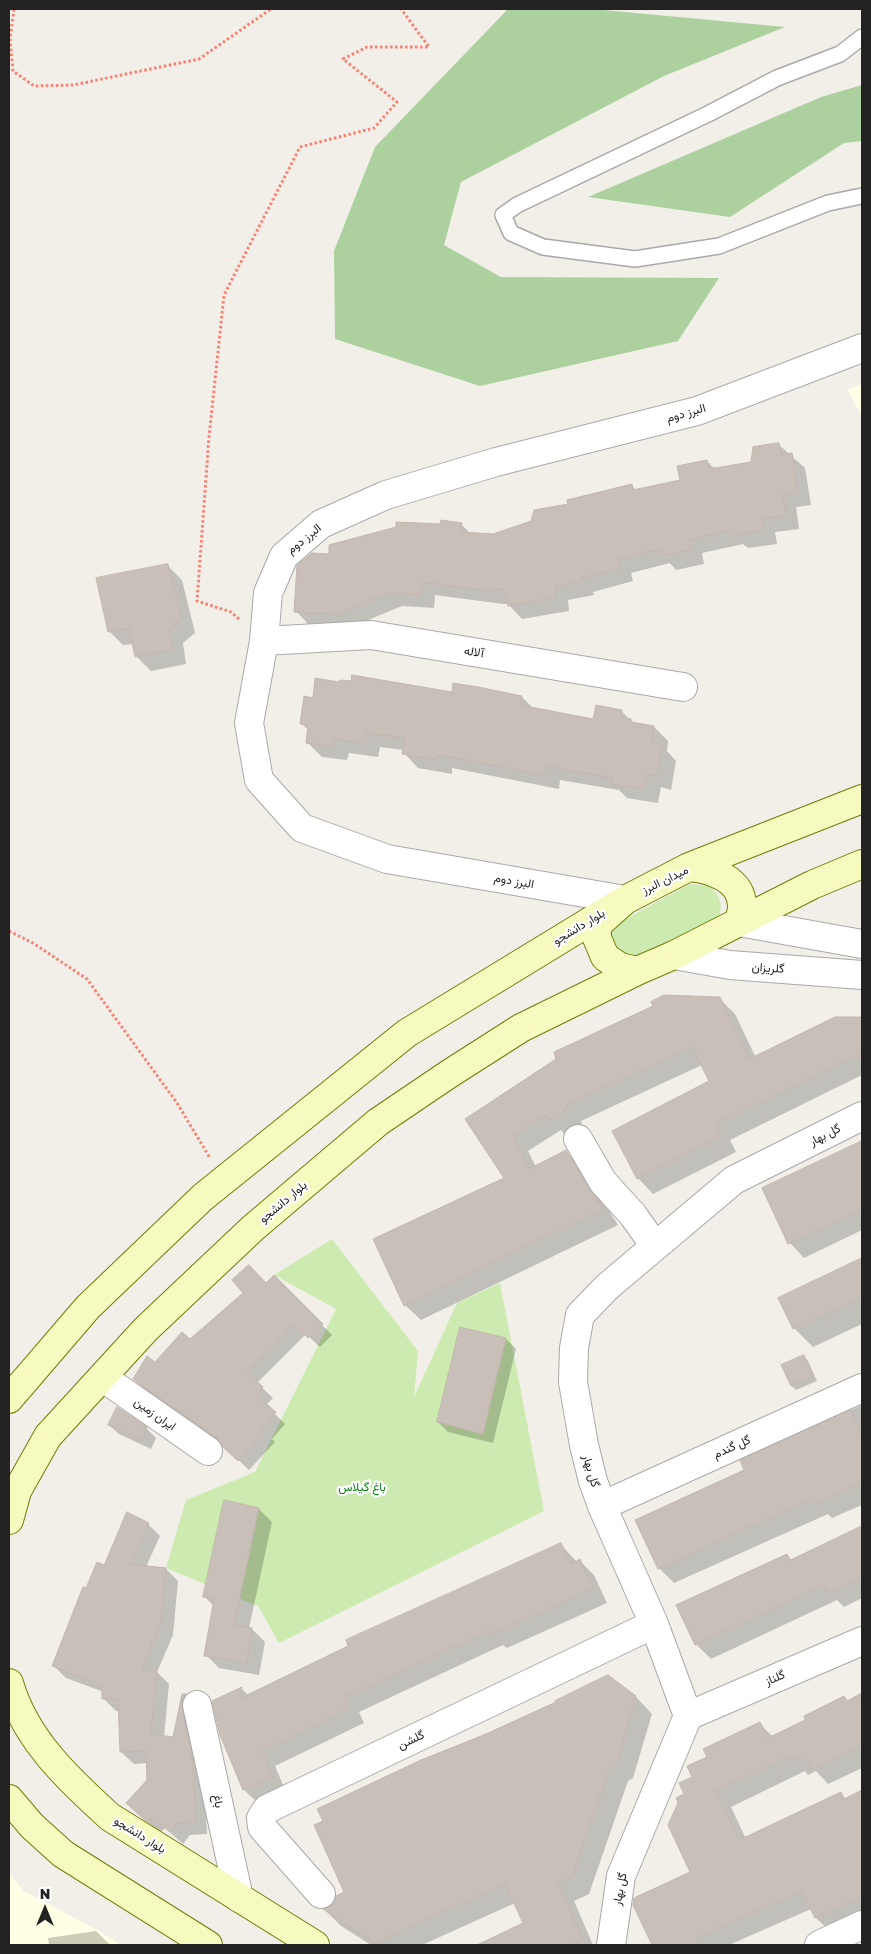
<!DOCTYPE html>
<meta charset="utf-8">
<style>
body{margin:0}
#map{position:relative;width:871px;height:1954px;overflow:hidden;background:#f2efe9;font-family:"Golos Text",sans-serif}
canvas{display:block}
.frame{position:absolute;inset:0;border:10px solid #222;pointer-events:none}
.north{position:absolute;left:20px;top:1884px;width:50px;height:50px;-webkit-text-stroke:4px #fff;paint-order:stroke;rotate:0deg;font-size:14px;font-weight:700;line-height:20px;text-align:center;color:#222}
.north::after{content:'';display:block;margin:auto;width:18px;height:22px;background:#222;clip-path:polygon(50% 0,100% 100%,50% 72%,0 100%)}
</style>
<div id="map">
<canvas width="871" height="1954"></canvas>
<div class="frame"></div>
<div class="north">N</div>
</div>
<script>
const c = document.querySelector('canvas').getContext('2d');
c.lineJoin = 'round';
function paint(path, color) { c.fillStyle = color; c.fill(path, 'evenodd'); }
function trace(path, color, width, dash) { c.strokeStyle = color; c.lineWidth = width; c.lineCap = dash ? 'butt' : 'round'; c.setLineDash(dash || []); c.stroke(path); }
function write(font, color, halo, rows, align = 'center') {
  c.font = font + ' "Golos Text",Vazirmatn,sans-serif'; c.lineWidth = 4.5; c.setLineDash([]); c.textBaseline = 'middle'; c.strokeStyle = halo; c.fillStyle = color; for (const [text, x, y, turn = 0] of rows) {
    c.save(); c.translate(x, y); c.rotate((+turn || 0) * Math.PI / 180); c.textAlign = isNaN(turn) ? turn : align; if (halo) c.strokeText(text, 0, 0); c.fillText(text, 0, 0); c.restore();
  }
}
const education = new Path2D(`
 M 862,385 L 862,417 L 847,389 Z
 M 9,1874 L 24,1891 L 97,1930 L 121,1945 L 9,1945 Z`);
const grass = new Path2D(`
 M 690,884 L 710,886 C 722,899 723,905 718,922 L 640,960 L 619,955 L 612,944 L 612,930 L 618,923 Z
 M 332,1239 L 418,1351 L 414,1397 L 457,1303 L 500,1283 L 544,1511 L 279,1643 L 258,1606 L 166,1568 L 186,1500 L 255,1472 L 336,1309 L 274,1275 Z`);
const forest = new Path2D(`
 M 508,9 L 593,9 L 785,27 L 664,76 L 461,182 L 444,245 L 501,277 L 719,278 L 678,341 L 480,386 L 335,339 L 334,251 L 375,147 Z
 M 862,85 L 862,141 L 844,143 L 730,217 L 588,197 L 821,97 Z`);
const shadow = new Path2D(`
 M 779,445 L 805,468 L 811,505 L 796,507 L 799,529 L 775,532 L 777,544 L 748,548 L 743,544 L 702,553 L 704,564 L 676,570 L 670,563 L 631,573 L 633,581 L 593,592 L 594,595 L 568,600 L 569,611 L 522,619 L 508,604 L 503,604 L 435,595 L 434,608 L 402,606 L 351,627 L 309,625 L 296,611 L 330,555 L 441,525 L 461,524 L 471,534 L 493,536 L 532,522 L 569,505 L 631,485 L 636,490 L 681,481 L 707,461 L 715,469 L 752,463 Z
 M 167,565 L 182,580 L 195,633 L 183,643 L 186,664 L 151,671 L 136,656 L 134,644 L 123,645 L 109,631 Z
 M 340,683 L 453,693 L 522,697 L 534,709 L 594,720 L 621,711 L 634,723 L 654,727 L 668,741 L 667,751 L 676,761 L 671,790 L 661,787 L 658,803 L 627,798 L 619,790 L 560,780 L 559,789 L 452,768 L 452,774 L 418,768 L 404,753 L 404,750 L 380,747 L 378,757 L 349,753 L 347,760 L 322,757 L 307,742 L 309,731 L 301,723 L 314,699 Z
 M 719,998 L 735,1014 L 756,1058 L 836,1018 L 862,1018 L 862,1075 L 730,1140 L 736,1152 L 653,1194 L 638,1178 L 711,1082 L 702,1065 L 581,1121 L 582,1124 L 565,1135 L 561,1130 L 528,1151 L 536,1167 L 566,1152 L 582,1167 L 618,1225 L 421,1320 L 405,1305 L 506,1178 L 467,1119 Z
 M 862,1143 L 862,1230 L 804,1258 L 790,1243 L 763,1189 Z
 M 862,1260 L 862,1324 L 813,1347 L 794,1328 L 780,1299 Z
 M 274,1277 L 332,1335 L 320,1347 L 306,1334 L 257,1383 L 273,1398 L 266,1405 L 285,1424 L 272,1439 L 275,1442 L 249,1470 L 222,1444 L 145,1390 L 134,1379 L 155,1363 L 190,1341 L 266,1284 Z
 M 461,1328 L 506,1339 L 516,1349 L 493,1443 L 448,1432 L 438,1422 Z
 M 803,1356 L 808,1361 L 817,1381 L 796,1390 L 792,1386 Z
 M 862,1405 L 862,1505 L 832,1518 L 828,1514 L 674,1583 L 659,1568 L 746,1470 L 742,1461 Z
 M 109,1425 L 146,1428 L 156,1438 L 151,1449 L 119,1434 Z
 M 225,1502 L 259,1509 L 272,1522 L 249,1628 L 252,1629 L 265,1642 L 259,1675 L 219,1668 L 206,1655 L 214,1606 L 204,1596 Z
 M 148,1524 L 160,1536 L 146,1567 L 166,1569 L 178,1581 L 173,1635 L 157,1672 L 169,1684 L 164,1737 L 174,1739 L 183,1695 L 197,1708 L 204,1768 L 207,1834 L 190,1835 L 183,1844 L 165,1828 L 160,1833 L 140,1816 L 149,1781 L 148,1763 L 134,1764 L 121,1752 L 119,1711 L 116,1711 L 104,1699 L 104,1692 L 66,1678 L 54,1666 L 87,1589 L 104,1567 Z
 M 862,1528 L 862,1598 L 844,1607 L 837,1600 L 711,1659 L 696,1644 L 678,1606 L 786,1555 L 792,1560 Z
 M 561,1545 L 577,1562 L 580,1561 L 594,1575 L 607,1603 L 507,1648 L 503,1645 L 359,1712 L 364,1723 L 275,1766 L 286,1792 L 259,1804 L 244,1790 L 221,1735 L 213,1701 L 242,1689 L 249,1696 Z
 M 862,1695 L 862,1768 L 828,1784 L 816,1771 L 808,1775 L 805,1771 L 731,1807 L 746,1839 L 841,1794 L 846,1799 L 862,1791 L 862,1918 L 832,1933 L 816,1918 L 811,1909 L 729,1945 L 653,1945 L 634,1904 L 692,1872 L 686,1795 L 694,1778 L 709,1757 L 760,1724 L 773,1737 L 807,1721 L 844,1697 L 848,1701 Z
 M 636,1697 L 652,1714 L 633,1778 L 628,1781 L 589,1894 L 574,1901 L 593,1945 L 480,1945 L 525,1924 L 515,1903 L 422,1945 L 371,1945 L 341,1926 L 325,1910 L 332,1907 Z
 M 96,1931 L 110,1945 L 49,1945 L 48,1938 Z`);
const building = new Path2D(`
 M 779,443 L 781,455 L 792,453 L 798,492 L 783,494 L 786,515 L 762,519 L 764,530 L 733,535 L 732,530 L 689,540 L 691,550 L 661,556 L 660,549 L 618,559 L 621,568 L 580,578 L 581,582 L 555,587 L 556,597 L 508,606 L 504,589 L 489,591 L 422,582 L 421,595 L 388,593 L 337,614 L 294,612 L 297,565 L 312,553 L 329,554 L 329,545 L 396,527 L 396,522 L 440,524 L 441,520 L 462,523 L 460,532 L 493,534 L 531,521 L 534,510 L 568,504 L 567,500 L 632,484 L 633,490 L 680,480 L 677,466 L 707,460 L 709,469 L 751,462 L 753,447 Z
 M 168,564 L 182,618 L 169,629 L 173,649 L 135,657 L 129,628 L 108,632 L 96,578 Z
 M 352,675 L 452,692 L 453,683 L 478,687 L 522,696 L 520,705 L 593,719 L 596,705 L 622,710 L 621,717 L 631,719 L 631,722 L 654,726 L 652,743 L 662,745 L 657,776 L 646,774 L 644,789 L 611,784 L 612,778 L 546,766 L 545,775 L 438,755 L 437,760 L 402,754 L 405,738 L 366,733 L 364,743 L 334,739 L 333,747 L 306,743 L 308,725 L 300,724 L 304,696 L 313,698 L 315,678 L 339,682 L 340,680 L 351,681 Z
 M 664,995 L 720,997 L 749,1059 L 835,1017 L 862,1017 L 862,1056 L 855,1056 L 715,1124 L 721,1136 L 637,1179 L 612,1131 L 709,1081 L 692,1047 L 566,1105 L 568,1108 L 549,1120 L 546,1115 L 513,1135 L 529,1169 L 566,1150 L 603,1209 L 404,1306 L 373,1239 L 504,1178 L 465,1119 L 556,1059 L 554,1052 L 653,1006 L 651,1002 Z
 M 862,1141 L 862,1209 L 788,1244 L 762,1188 Z
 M 862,1258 L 862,1297 L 793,1329 L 778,1298 Z
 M 249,1265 L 266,1283 L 274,1275 L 323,1324 L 308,1338 L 294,1324 L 247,1372 L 263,1387 L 256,1395 L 276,1412 L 262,1428 L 265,1431 L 238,1461 L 223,1447 L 217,1438 L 133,1379 L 147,1356 L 155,1362 L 182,1332 L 190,1339 L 243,1293 L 232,1280 Z
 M 460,1327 L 506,1338 L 483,1434 L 437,1422 Z
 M 804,1355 L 813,1376 L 791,1386 L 781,1365 Z
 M 117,1407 L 147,1427 L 141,1440 L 108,1425 Z
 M 851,1410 L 862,1436 L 862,1483 L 816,1504 L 813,1498 L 658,1569 L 635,1520 L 744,1470 L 740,1460 Z
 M 224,1500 L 259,1508 L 234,1625 L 252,1628 L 247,1663 L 204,1656 L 214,1599 L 203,1597 Z
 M 127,1512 L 149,1523 L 130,1564 L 166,1568 L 161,1622 L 141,1671 L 157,1670 L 151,1734 L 173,1737 L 182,1694 L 186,1694 L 182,1701 L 182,1708 L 192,1755 L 196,1822 L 177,1823 L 170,1832 L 152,1817 L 147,1822 L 126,1803 L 147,1780 L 146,1751 L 120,1752 L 118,1699 L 102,1699 L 102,1685 L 52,1666 L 83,1587 L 86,1588 L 97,1562 L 104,1565 Z
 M 862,1526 L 862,1577 L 828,1593 L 824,1585 L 695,1645 L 676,1605 L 787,1554 L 790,1560 Z
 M 561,1543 L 571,1564 L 580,1559 L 593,1588 L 491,1635 L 489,1631 L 345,1697 L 350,1708 L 262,1751 L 273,1778 L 243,1790 L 220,1735 L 212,1701 L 242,1687 L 241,1698 L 348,1646 L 346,1640 Z
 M 608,1675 L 636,1696 L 617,1761 L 611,1764 L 572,1877 L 558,1884 L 583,1940 L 569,1945 L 477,1945 L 523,1923 L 505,1884 L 374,1943 L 323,1909 L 331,1906 L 336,1896 L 344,1892 L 314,1825 L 323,1821 L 317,1809 L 421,1760 L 486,1734 L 556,1702 L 555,1701 Z
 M 862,1693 L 862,1746 L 812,1769 L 805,1754 L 792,1760 L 790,1756 L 716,1791 L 739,1840 L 841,1792 L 844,1799 L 862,1790 L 862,1896 L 815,1918 L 802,1891 L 696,1938 L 699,1945 L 652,1945 L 633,1905 L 634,1898 L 690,1872 L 668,1825 L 678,1803 L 676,1798 L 684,1794 L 679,1783 L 692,1777 L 687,1766 L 707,1757 L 703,1749 L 760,1722 L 768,1738 L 805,1720 L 804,1716 L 844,1696 L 847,1701 Z`);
const path = new Path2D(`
 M 14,9 L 10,39 L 13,71 L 34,86 L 73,85 L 199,59 L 271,9
 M 239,619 L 231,612 L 197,601 L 209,437 L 224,295 L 300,147 L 374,128 L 397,102 L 343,59 L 367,47 L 429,47 L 401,9
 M 9,931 L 33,943 L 87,979 L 177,1103 L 210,1158`);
const service = new Path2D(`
 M 862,37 L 840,54 L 777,78 L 708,114 L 517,205 L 503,215 L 511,233 L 543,247 L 635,259 L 719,246 L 828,203 L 862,196`);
const minor = new Path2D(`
 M 264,641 L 371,635 L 683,687
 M 625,900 L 387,859 L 302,828 L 259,780 L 249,723 L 264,641 L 268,593 L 284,556 L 321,524 L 386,495 L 496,462 L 697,411 L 862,348
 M 578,1139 L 603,1182 L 633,1215 L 655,1246
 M 102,1377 L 208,1451
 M 602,1506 L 862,1388
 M 197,1705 L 239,1898
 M 688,1716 L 862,1641
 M 321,1894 L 262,1827 L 261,1818 L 267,1809 L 654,1624
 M 611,1945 L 621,1876 L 688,1716 L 654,1624 L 602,1506 L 593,1481 L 584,1445 L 573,1382 L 574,1348 L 580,1315 L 607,1287 L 734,1180 L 862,1116
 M 819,1945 L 862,1925`);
const tertiary = new Path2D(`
 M 739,922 L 862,944
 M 674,955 L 730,965 L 862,975`);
const secondary = new Path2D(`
 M 689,867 C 711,869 742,879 742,906 C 742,911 740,917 739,922 L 674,955 L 637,971 L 620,967 L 605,957 L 597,938 L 597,925 L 625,900 Z
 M 689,867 L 862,799
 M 739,922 L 812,885 L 862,864
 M 9,1399 L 88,1307 L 203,1197 L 407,1033 L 625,900
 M 9,1520 L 17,1491 L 48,1436 L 146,1329 L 253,1228 L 378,1122 L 449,1074 L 521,1028 L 637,971
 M 9,1683 C 25,1739 68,1779 110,1817 L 315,1945
 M 9,1799 L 32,1826 L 63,1854 L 208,1945`);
const streetNames = [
 ["البرز دوم",686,413,-16],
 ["البرز دوم",304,539,-39],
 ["آلاله",474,652,9],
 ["میدان البرز",665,880,-26],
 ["البرز دوم",514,881,10],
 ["بلوار دانشجو",579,927,-31],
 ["گلریزان",768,968,4],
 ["گل بهار",825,1135,-27],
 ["بلوار دانشجو",283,1202,-40],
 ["ایران زمین",155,1414,35],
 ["گل گندم",732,1447,-24],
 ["گل بهار",591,1471,74],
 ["گلناز",775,1678,-23],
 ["گلشن",411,1740,-26],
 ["باغ",218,1801,78],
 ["بلوار دانشجو",140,1835,32],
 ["گل بهار",620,1889,-79]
];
const parkNames = [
 ["باغ گیلاس",362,1487]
];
paint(education, '#ffffe5');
paint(grass, '#cdebb0');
paint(forest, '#add19e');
paint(shadow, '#0003');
paint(building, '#c7bfb8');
trace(building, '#c4b6ab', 1);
trace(service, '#a9a9a9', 18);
trace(minor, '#a9a9a9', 30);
trace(tertiary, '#a9a9a9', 30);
trace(secondary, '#707d05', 30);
trace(path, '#fa8072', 3, [2.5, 2.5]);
trace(service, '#fff', 15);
trace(minor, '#fff', 28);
trace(tertiary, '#fff', 28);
trace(secondary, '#f7fabf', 28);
write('12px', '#222', '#fff', streetNames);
write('12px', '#0c8416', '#fff', parkNames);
</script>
